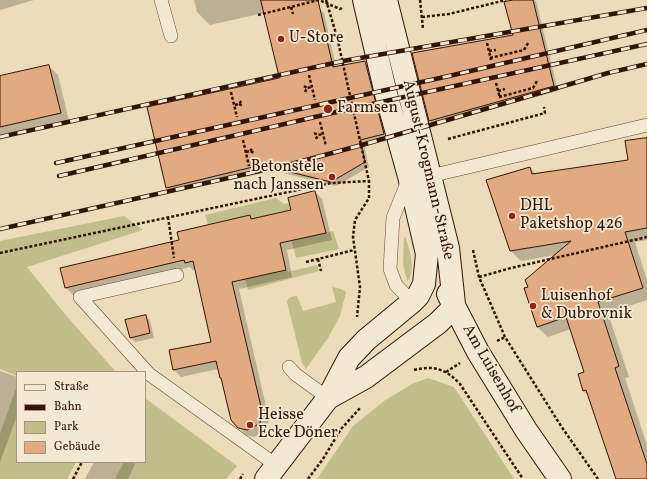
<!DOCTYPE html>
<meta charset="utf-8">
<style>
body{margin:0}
#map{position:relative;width:647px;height:479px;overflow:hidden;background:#ecdcba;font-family:Vollkorn,serif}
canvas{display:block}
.legend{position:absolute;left:16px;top:371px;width:130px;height:92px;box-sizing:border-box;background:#f3e8d2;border:1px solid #a69381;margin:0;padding:5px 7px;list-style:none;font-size:12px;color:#331408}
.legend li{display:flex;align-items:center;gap:8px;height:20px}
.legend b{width:20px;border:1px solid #a69381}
</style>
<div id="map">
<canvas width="647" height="479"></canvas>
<ul class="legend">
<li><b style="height:5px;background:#f3e8d2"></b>Straße</li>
<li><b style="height:5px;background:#331408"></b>Bahn</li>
<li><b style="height:11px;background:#c0be8a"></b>Park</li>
<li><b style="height:11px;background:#e2aa81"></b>Gebäude</li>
</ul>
</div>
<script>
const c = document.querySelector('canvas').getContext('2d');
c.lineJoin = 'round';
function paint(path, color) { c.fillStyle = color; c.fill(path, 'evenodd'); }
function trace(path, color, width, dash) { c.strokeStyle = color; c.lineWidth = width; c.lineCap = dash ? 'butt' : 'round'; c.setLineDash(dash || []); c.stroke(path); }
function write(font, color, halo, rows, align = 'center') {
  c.font = font + ' Vollkorn,serif'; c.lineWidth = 3.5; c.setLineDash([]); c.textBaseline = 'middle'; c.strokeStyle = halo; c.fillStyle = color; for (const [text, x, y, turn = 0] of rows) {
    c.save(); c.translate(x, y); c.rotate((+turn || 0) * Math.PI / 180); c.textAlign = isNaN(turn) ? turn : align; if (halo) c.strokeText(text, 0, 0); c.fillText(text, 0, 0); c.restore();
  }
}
const green = new Path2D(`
 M 276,198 L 284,204 L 289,203 L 297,239 L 333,231 L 339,249 L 296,258 L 284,211 L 251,219 L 250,215 L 208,225 L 205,215 Z
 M 124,216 L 143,230 L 27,267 L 64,313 L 116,372 L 17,372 L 17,376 L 0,369 L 0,241 Z
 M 405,237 C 410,250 416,269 408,281 L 407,280 L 403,264 L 404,238 Z
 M 317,265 L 319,271 L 248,290 L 245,279 L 287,270 L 288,272 Z
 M 332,287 L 341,289 L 346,292 L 340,316 L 328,338 L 306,369 L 302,363 L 287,302 C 288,297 293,296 297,296 L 303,311 L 336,302 Z
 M 428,378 L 454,387 L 514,479 L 317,479 L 353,426 L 384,401 L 412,384 Z
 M 17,385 L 17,462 L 76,462 L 67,479 L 0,479 L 0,434 Z
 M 145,398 L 237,466 L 226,479 L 115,479 L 124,462 L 145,462 Z`);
const shadow = new Path2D(`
 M 0,0 L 34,0 L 0,10 Z
 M 194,0 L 293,0 L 319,9 L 324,13 L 336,67 L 365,62 L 370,67 L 388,138 L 364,145 L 369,167 L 336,186 L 267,169 L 171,193 L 167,188 L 280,79 L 264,13 L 210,25 L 197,12 Z
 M 519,0 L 534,0 L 536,1 L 558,91 L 434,125 L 430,121 L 514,36 Z
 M 49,66 L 58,75 L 69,121 L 0,138 L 0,78 Z
 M 647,139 L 647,240 L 635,242 L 647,280 L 647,300 L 608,313 L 629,377 L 625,378 L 647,445 L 647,479 L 616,479 L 590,397 L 583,391 L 585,372 L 571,329 L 548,337 L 537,327 L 529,288 L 555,255 L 521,261 L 510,250 L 530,168 L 536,175 L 629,161 Z
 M 315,192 L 322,199 L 332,240 L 287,250 L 292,277 L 239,289 L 269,419 L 266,430 L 257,436 L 254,437 L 246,435 L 232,419 L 223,380 L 220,378 L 218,369 L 181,377 L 174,370 L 212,342 L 195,269 L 193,270 L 190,267 L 73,295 L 66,288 L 181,241 L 250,216 L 254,220 L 292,210 Z
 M 146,316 L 150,321 L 154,338 L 135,342 L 130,337 Z
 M 0,371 L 17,377 L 17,416 L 0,462 Z
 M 94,462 L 136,462 L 128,479 L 85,479 Z`);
const building = new Path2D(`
 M 261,0 L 318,0 L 333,67 L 365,61 L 384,134 L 360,140 L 365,162 L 331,182 L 261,165 L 166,188 L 147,107 L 279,78 Z
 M 514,0 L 533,0 L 554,86 L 429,121 L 412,53 L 513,35 L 504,2 Z
 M 49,65 L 61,113 L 0,127 L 0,76 Z
 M 647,138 L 647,228 L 625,232 L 643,288 L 598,302 L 619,366 L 615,368 L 647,464 L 647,479 L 616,479 L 586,390 L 583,391 L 578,374 L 584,372 L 566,317 L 537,327 L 524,288 L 528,287 L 525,280 L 571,241 L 510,251 L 486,180 L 530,167 L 532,174 L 628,160 L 625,141 Z
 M 315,191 L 326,233 L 280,243 L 286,270 L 232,282 L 262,411 L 260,423 L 250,429 L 247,430 L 238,428 L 231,420 L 221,378 L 220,378 L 216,361 L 173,370 L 169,350 L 211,342 L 193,261 L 185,263 L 184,260 L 65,288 L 60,268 L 179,240 L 177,232 L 250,215 L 251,219 L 291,210 L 288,198 Z
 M 146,315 L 150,333 L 130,338 L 125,320 Z`);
const path = new Path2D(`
 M 326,0 L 337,37 L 369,181 L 369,198 L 355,220 L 353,237 L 360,287 L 357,317
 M 420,0 L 423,29
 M 291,7 L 293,14
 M 258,15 L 319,0 L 340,9 L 342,8
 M 422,17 L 449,14 L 506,0
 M 487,43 L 491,60
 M 489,51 L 496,50
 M 490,58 L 524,50 L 528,43
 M 309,75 L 315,100
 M 496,83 L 500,98
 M 304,86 L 307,88
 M 498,91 L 505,89
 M 231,92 L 237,117
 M 305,92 L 307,88 L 312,87
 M 499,97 L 533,88 L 537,81
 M 239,104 L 243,106
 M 235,105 L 239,104 L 242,100
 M 320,122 L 326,146
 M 314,133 L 318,135 L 323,134
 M 316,139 L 318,135
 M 448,139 L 545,113 L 544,107
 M 243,140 L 249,166
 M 250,151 L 253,148
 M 246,152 L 250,151 L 254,153
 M 168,217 L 174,258
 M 473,250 L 479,277 L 505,337 L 561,426 L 598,479
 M 0,253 L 331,183 L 369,181
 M 318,259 L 321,271
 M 306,262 L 354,250
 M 479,277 L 511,268 L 647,237
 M 497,341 L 505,337
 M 414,370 C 434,365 446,369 460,384 L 523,479
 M 446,372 L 460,363
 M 73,479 L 82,462
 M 240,479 L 243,474
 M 308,479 L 323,459 L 341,429 L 361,407`);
const service = new Path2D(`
 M 161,0 L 171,36
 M 430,176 L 647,125
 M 409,178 L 393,218 L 390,269 L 396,285 L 412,302
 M 177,275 L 80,297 L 149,374 L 276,465
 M 289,367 L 295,374 L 328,398`);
const secondary = new Path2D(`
 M 448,294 L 478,352 L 526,430 L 560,479
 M 328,398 L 366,377 L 438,323 L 449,312 L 454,304 L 448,248 L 386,0
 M 266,479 L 328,398 L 349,358 L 366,340 L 412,302 L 418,296 L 424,284 L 427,254 L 409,176 L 386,94 L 364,0`);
const rail = new Path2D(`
 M 0,137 L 343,61 L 647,8
 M 56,163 L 449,76 L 647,30
 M 59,176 L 354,108 L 647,44
 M 0,229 L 291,164 L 362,145 L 608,73 L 647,64`);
const markers = [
 [281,39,4,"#8f2418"],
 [328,109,5,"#8f2418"],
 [332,177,4,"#8f2418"],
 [512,216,4,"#8f2418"],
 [533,306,4,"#8f2418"],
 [250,425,4,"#8f2418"]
];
const poiNames = [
 ["U-Store",289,39],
 ["Farmsen",337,109],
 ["Betonstele",324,168,"right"],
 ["nach Janssen",324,186,"right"],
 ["DHL",520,207],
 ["Paketshop 426",520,225],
 ["Luisenhof",541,297],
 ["& Dubrovnik",541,315],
 ["Heisse",258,416],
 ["Ecke Döner",258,434]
];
const streetNames = [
 ["August-Krogmann-Straße",427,170,77],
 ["Am Luisenhof",490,369,60]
];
paint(green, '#c0be8a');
paint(shadow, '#0003');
paint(building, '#e2aa81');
trace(building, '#331408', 1);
trace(service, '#614634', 14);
trace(secondary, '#331408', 24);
trace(path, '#331408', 2.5, [3, 2]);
trace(service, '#f3e8d2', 13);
trace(secondary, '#f3e8d2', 22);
trace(rail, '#331408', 4.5);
trace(rail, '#f3e8d2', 3, [9]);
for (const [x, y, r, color] of markers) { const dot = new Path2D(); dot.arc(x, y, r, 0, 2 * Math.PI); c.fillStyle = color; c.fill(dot); trace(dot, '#f3e8d2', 1.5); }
write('16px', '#331408', '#f3e8d2', poiNames, 'left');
write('16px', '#331408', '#f3e8d2', streetNames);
</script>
